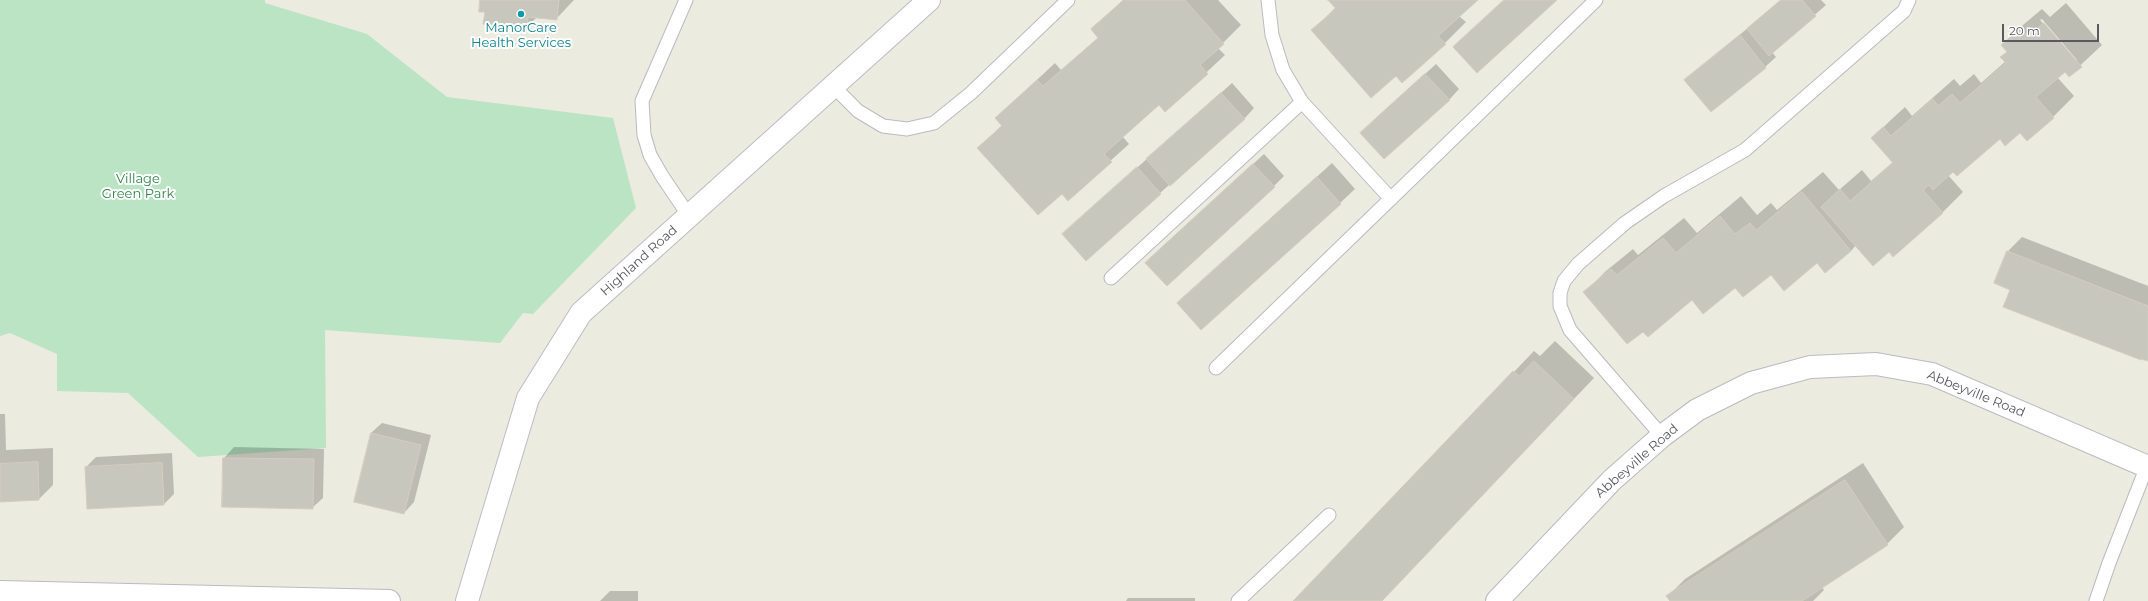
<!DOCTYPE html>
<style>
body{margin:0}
#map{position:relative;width:2148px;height:601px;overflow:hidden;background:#ebebdf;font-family:Montserrat,sans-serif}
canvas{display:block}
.scale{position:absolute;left:2002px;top:24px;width:97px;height:18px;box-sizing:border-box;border:2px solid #585a60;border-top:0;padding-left:5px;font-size:12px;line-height:14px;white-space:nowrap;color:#585a60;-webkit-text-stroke:3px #fff;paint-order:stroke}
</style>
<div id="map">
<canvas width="2148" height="601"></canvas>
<div class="scale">20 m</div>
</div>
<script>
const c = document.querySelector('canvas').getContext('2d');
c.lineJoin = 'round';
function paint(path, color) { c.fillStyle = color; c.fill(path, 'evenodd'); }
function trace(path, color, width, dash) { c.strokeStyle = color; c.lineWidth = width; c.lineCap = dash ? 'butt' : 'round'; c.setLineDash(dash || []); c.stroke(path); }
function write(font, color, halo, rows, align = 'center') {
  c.font = font + ' Montserrat,sans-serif'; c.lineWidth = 4; c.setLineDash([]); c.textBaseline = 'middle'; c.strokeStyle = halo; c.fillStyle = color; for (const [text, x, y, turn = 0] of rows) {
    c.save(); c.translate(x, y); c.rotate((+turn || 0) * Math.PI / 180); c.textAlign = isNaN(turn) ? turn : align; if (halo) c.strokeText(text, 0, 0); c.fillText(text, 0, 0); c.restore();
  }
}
const green = new Path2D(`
 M 0,0 L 265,0 L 265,3 L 367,34 L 447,97 L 613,118 L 636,208 L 533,314 L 523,313 L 500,343 L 325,330 L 326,448 L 198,457 L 128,393 L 57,391 L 57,354 L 10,333 L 0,336 Z`);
const shadow = new Path2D(`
 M 481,0 L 574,0 L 556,19 L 537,17 L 526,28 L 486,11 Z
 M 1123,0 L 1218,0 L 1241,25 L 1218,48 L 1225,55 L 1165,111 L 1159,104 L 1122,136 L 1129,144 L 1068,199 L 1062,192 L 979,148 L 1002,125 L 996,118 L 1055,63 L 1061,70 L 1099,37 L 1092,30 Z
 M 1330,0 L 1477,0 L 1459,16 L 1466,22 L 1445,43 L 1396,74 L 1313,30 L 1336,7 Z
 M 1781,0 L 1821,0 L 1826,5 L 1772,52 L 1776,57 L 1765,67 L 1686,80 Z
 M 2066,3 L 2102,45 L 2069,76 L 2065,71 L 2057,77 L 2074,96 L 2053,117 L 2020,132 L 2000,138 L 1953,171 L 1948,175 L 1963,192 L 1942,213 L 1889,250 L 1856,245 L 1851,251 L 1817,262 L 1771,273 L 1736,287 L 1692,299 L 1643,330 L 1585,292 L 1606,271 L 1633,249 L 1638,255 L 1684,218 L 1697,233 L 1741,196 L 1757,215 L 1771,203 L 1777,210 L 1823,172 L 1839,190 L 1862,170 L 1871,181 L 1893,162 L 1872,138 L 1893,118 L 1905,107 L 1912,116 L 1954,79 L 1960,86 L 1974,74 L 1981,83 L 2006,61 L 2002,57 L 2008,51 L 2003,45 L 2023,25 L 2042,9 L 2050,17 ZM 2042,19 L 2077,60 L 2076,61 L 2040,20 Z
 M 1436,64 L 1459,89 L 1449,100 L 1372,122 Z
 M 1232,83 L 1254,108 L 1244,119 L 1160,193 L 1074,224 Z
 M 1264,154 L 1284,176 L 1274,186 L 1157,252 Z
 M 1332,163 L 1355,189 L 1340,203 L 1178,303 Z
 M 2022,237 L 2148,286 L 2148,361 L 2011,289 L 2008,251 Z
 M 1555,341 L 1594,378 L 1381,601 L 1294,601 L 1534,351 L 1540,356 Z
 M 0,414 L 5,414 L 6,450 L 53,448 L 53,485 L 39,499 L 0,501 Z
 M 382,423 L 431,435 L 414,502 L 404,513 L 371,433 Z
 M 234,447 L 324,449 L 323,498 L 312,508 L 223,506 L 224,458 Z
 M 172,453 L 174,494 L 164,504 L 86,467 L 96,457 Z
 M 1863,463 L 1904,527 L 1887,544 L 1822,587 L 1824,590 L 1813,601 L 1671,601 L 1668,596 L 1685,579 Z
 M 610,591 L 638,591 L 638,601 L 600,601 Z
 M 1128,598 L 1195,598 L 1195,601 L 1126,601 Z`);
const building = new Path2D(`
 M 480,0 L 559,0 L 557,20 L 528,17 L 527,29 L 483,24 L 485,12 L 479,12 Z
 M 1124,0 L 1185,0 L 1224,44 L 1200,65 L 1208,74 L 1165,112 L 1159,105 L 1104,154 L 1112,162 L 1068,201 L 1062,194 L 1038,215 L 977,148 L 1002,126 L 995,118 L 1037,80 L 1043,86 L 1098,38 L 1091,29 Z
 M 1328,0 L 1478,0 L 1438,36 L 1446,44 L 1402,83 L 1396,76 L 1371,98 L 1311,30 L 1336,9 Z
 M 1504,0 L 1557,0 L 1477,73 L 1453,47 Z
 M 1781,0 L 1802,0 L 1816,16 L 1769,56 L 1747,29 Z
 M 2044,23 L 2082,67 L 2069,77 L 2065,72 L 2036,97 L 2054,118 L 2027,141 L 2020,133 L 2005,146 L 2000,139 L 1957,176 L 1953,172 L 1933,190 L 1929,185 L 1923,190 L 1943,213 L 1893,257 L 1889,252 L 1873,266 L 1821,207 L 1840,189 L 1850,201 L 1893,163 L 1871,138 L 1883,127 L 1891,136 L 1933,99 L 1938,106 L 1952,94 L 1960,103 L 2006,63 L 2000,57 L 2007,52 L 2001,45 L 2021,28 L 2028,37 Z
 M 1740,35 L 1766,68 L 1711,112 L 1684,80 Z
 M 1425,74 L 1450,100 L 1384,159 L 1360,133 Z
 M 1221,93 L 1245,119 L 1170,186 L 1146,159 Z
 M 1253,164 L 1275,187 L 1167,286 L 1145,263 Z
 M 1137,167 L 1161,194 L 1086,261 L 1062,234 Z
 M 1317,177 L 1341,204 L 1201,330 L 1177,303 Z
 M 1802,192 L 1851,251 L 1825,273 L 1817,263 L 1784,291 L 1771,275 L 1743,297 L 1735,288 L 1703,314 L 1692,300 L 1648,337 L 1643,332 L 1627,344 L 1583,292 L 1611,269 L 1617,275 L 1663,238 L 1676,253 L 1720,216 L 1735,234 L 1750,223 L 1756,230 Z
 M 2007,251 L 2148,306 L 2148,361 L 2141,359 L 2141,360 L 2003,307 L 2010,290 L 1994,283 Z
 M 1534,361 L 1574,399 L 1382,601 L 1293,601 L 1513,371 L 1519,376 Z
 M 371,433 L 421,445 L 404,514 L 354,502 Z
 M 223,458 L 314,459 L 313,509 L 222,507 Z
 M 38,462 L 39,500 L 0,502 L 0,464 Z
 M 162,463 L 164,505 L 87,509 L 85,467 Z
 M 1845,480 L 1888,545 L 1802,601 L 1670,601 L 1666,596 Z`);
const lane = new Path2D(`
 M 686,0 L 642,101 L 644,135 L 650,155 L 662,176 L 689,216
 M 1268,0 L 1272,35 L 1283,70 L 1302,102 L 1391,199
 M 833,86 L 858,111 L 883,126 L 907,129 L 934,123 L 971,93 L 1068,0
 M 1111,278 L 1302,102
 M 1216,368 L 1596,0
 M 1662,436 L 1570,330 L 1560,306 L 1560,293 L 1564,281 L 1578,264 L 1625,223 L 1664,196 L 1745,150 L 1904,11 L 1909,0
 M 1238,601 L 1329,515
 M 2096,601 L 2109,563 L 2147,466`);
const street = new Path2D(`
 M 0,592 L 389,601
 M 1497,601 L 1612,480 L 1662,436 L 1697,410 L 1751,383 L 1810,367 L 1876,364 L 1932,374 L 2148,467`);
const secondary = new Path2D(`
 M 467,601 L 528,398 L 581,313 L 929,0`);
const markers = [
 [521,14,4,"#0f9aa8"]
];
const cultureNames = [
 ["ManorCare",521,28],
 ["Health Services",521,43]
];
const parkNames = [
 ["Village",138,179],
 ["Green Park",138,194]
];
const streetNames = [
 ["Highland Road",639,261,-42],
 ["Abbeyville Road",1976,394,22],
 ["Abbeyville Road",1637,461,-41]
];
paint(green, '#bae4c3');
paint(shadow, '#0003');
paint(building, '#c8c7be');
trace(building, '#d0cebd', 1);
trace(lane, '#babbc1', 15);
trace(street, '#babbc1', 24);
trace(secondary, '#bcbdc5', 24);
trace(lane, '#fff', 13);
trace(street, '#fff', 22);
trace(secondary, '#fff', 22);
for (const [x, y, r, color] of markers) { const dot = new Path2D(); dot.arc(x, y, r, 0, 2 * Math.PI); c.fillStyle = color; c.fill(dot); trace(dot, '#fff', 1.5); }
write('13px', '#0d838f', '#fff', cultureNames);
write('13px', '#338448', '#fff', parkNames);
write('13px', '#585a60', '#fff', streetNames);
</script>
